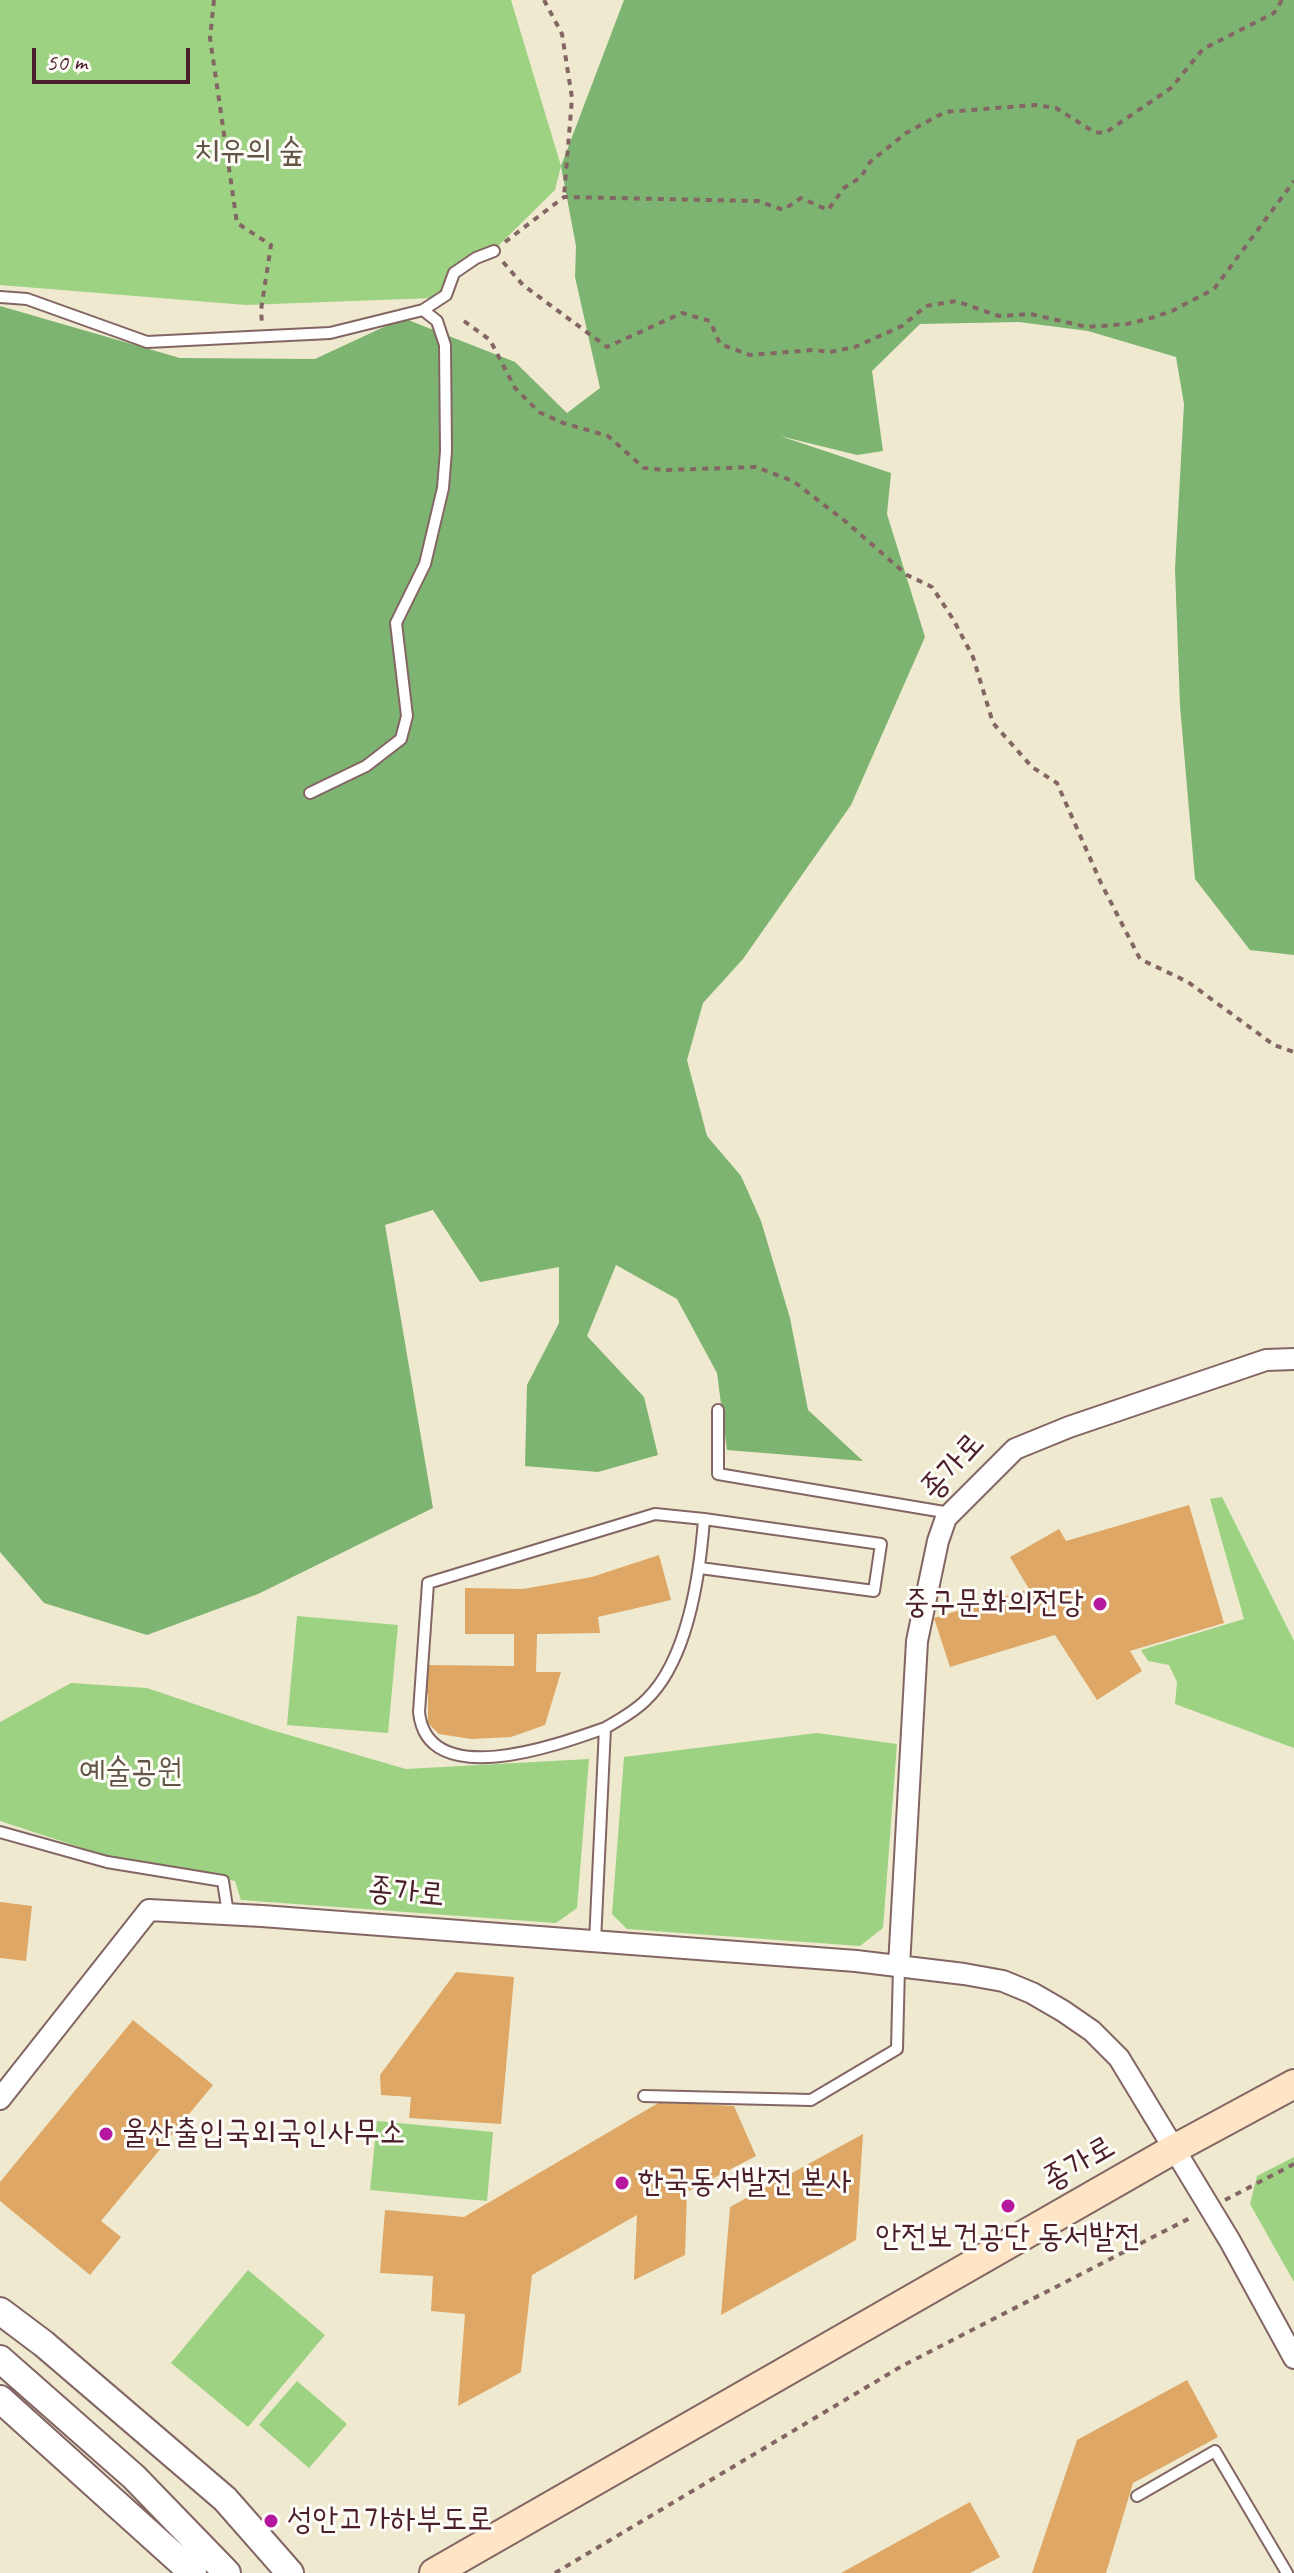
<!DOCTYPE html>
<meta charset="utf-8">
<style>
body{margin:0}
#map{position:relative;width:1294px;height:2573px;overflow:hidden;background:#eee9cf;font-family:Caveat,sans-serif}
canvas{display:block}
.scale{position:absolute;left:32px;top:48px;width:158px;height:36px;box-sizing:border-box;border:4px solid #4a1f2b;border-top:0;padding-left:10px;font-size:24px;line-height:28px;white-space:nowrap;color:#4a1f2b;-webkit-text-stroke:6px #fdfcf7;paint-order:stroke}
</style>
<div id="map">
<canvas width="1294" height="2573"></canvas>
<div class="scale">50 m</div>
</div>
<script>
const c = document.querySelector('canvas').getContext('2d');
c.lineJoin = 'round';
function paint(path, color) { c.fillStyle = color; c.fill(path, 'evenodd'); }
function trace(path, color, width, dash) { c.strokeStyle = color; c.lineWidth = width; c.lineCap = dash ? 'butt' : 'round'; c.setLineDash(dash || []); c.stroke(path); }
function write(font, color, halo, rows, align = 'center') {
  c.font = font + ' Caveat,"Poor Story",sans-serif'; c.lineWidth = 6; c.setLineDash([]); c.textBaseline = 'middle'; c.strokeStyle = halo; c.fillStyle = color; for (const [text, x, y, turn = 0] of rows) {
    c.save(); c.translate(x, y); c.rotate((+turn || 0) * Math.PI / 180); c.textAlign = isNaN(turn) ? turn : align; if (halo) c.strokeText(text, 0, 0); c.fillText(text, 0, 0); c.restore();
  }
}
const green = new Path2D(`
 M 0,0 L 511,0 L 561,166 L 555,190 L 499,245 L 433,298 L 246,305 L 0,285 Z
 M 1222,1497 L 1294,1641 L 1294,1748 L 1175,1704 L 1177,1682 L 1169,1665 L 1148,1661 L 1141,1650 L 1244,1619 L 1210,1499 Z
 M 297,1616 L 398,1625 L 388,1733 L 287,1725 Z
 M 71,1683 L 147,1688 L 268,1729 L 406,1769 L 589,1759 L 577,1908 L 556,1923 L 241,1900 L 235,1881 L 104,1855 L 0,1821 L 0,1722 Z
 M 817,1733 L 897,1744 L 883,1928 L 860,1946 L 627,1929 L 612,1914 L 624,1757 Z
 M 377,2121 L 493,2132 L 487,2201 L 370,2190 Z
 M 1294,2157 L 1294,2282 L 1250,2204 L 1257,2176 Z
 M 248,2270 L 325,2335 L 248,2427 L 171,2363 Z
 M 297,2381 L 347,2424 L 309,2468 L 259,2425 Z`);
const forest = new Path2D(`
 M 624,0 L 1294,0 L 1294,955 L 1250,950 L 1195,879 L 1180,706 L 1175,569 L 1184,404 L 1176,357 L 1088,331 L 1019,322 L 920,324 L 872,371 L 883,451 L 857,455 L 780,436 L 891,473 L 887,514 L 925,637 L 851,805 L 743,959 L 703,1003 L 687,1060 L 707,1136 L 741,1176 L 761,1221 L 790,1318 L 808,1410 L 863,1461 L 727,1450 L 717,1373 L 677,1299 L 616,1265 L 587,1336 L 644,1397 L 658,1455 L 598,1472 L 525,1466 L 527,1385 L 559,1323 L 559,1267 L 480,1282 L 433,1210 L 385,1225 L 433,1508 L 258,1594 L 147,1635 L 44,1603 L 0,1552 L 0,306 L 180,358 L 315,359 L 403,318 L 515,362 L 567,413 L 600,388 L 575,277 L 576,246 L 561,166 Z`);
const building = new Path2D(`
 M 1189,1505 L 1224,1623 L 1130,1651 L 1142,1671 L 1097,1700 L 1055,1635 L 950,1667 L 934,1618 L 1029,1589 L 1010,1557 L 1059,1529 L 1066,1541 Z
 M 659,1555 L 671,1600 L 598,1617 L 600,1633 L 537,1634 L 536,1672 L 561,1672 L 545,1725 L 511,1737 L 471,1739 L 439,1734 L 428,1723 L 428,1695 L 424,1694 L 426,1665 L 514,1666 L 514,1634 L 465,1634 L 465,1588 L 523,1589 L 592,1577 Z
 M 0,1902 L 32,1906 L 26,1961 L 0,1958 Z
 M 456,1972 L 514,1977 L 501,2124 L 409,2118 L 411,2097 L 381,2095 L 380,2075 Z
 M 133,2020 L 213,2085 L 101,2221 L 121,2237 L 90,2275 L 0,2201 L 0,2182 Z
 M 660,2102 L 734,2106 L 756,2156 L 687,2192 L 685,2255 L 634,2280 L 637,2215 L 532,2275 L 521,2372 L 458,2406 L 465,2314 L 431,2311 L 433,2276 L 380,2273 L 385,2210 L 464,2217 Z
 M 863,2134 L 856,2240 L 721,2315 L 730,2207 Z
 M 1187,2380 L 1218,2437 L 1133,2483 L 1106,2573 L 1032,2573 L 1077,2440 Z
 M 970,2502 L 1000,2557 L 970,2573 L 841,2573 Z`);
const path = new Path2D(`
 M 214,0 L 210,38 L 237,223 L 271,245 L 261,310 L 262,324
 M 544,0 L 562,34 L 572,98 L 564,197
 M 505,242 L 564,197 L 758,201 L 783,210 L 801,198 L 828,210 L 844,188 L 861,177 L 870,162 L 886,149 L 906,133 L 945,112 L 1035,105 L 1056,108 L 1094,132 L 1105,133 L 1171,88 L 1203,49 L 1274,13 L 1282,0
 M 503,262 L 523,285 L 607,347 L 682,313 L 710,321 L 720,344 L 750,355 L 813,350 L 830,352 L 855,347 L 902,326 L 926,306 L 956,301 L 999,316 L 1031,314 L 1087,327 L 1127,324 L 1151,318 L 1172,311 L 1214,289 L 1294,181
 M 464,321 L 490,340 L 515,388 L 539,412 L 563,423 L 608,436 L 644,468 L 667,470 L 756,467 L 793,481 L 845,521 L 907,575 L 932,587 L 953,619 L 973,657 L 993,723 L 1032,767 L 1057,783 L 1101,883 L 1140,959 L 1188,982 L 1274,1045 L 1294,1052
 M 1225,2200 L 1294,2164
 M 555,2573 L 902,2366 L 1192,2217`);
const service = new Path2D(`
 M 0,297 L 27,299 L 147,342 L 330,333 L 423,310 L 437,321 L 445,345 L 446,451 L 443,488 L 425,564 L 396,623 L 407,716 L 401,739 L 366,766 L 310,793
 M 423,310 L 446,295 L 454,273 L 476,258 L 494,251
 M 718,1410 L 718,1474 L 950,1513
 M 700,1568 L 874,1591 L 881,1544 L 704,1519
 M 0,1832 L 107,1862 L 223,1881 L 228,1914
 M 595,1942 L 605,1728 C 619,1720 634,1712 646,1700 C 688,1660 700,1573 704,1519 L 655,1514 L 428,1583 L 419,1712 C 427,1793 560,1744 605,1728
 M 644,2096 L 811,2100 L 897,2049 L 899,1966
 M 1137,2496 L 1215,2451 L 1287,2573`);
const minor = new Path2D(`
 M 899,1966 L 917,1641 L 938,1541 L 946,1518 L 1015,1449 L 1069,1427 L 1266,1360 L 1294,1359
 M 0,2099 L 149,1910 L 262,1916 L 856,1961 L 964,1974 L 1003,1981 L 1032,1993 L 1063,2011 L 1092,2031 L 1119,2058 L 1230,2241 L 1294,2358`);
const tertiary = new Path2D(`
 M 0,2311 L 44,2344 L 225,2499 L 290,2573
 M 0,2359 L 134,2477 L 227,2573
 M 0,2399 L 193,2573`);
const secondary = new Path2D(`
 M 434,2573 L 1174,2149 L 1294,2084`);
const markers = [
 [1100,1604,8,"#b5179e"],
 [106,2134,8,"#b5179e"],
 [622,2183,8,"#b5179e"],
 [1008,2206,8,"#b5179e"],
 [271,2521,8,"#b5179e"]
];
const parkNames = [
 ["치유의 숲",249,152],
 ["예술공원",131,1773]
];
const streetNames = [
 ["종가로",953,1467,-48],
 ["종가로",406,1893,5],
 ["종가로",1079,2164,-30]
];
const poiNames = [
 ["중구문화의전당",1084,1604,"right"],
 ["울산출입국외국인사무소",122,2134],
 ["한국동서발전 본사",638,2183],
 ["안전보건공단 동서발전",1008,2238,"center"],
 ["성안고가하부도로",287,2521]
];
paint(green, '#9dd283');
paint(forest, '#7eb471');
paint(building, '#dea765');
trace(service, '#836664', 14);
trace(minor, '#836664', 24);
trace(tertiary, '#836664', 30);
trace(secondary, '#836664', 32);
trace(path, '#836664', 4, [6, 6]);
trace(service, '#fff', 10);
trace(minor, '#fff', 20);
trace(tertiary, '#fff', 26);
trace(secondary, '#fde5c5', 28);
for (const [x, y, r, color] of markers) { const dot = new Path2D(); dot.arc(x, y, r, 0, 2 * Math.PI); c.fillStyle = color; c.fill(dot); trace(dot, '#fdfcf7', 3); }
write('32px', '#635545', '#fdfcf7', parkNames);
write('32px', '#4a1f2b', '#fdfcf7', streetNames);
write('32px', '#4a1f2b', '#fdfcf7', poiNames, 'left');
</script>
